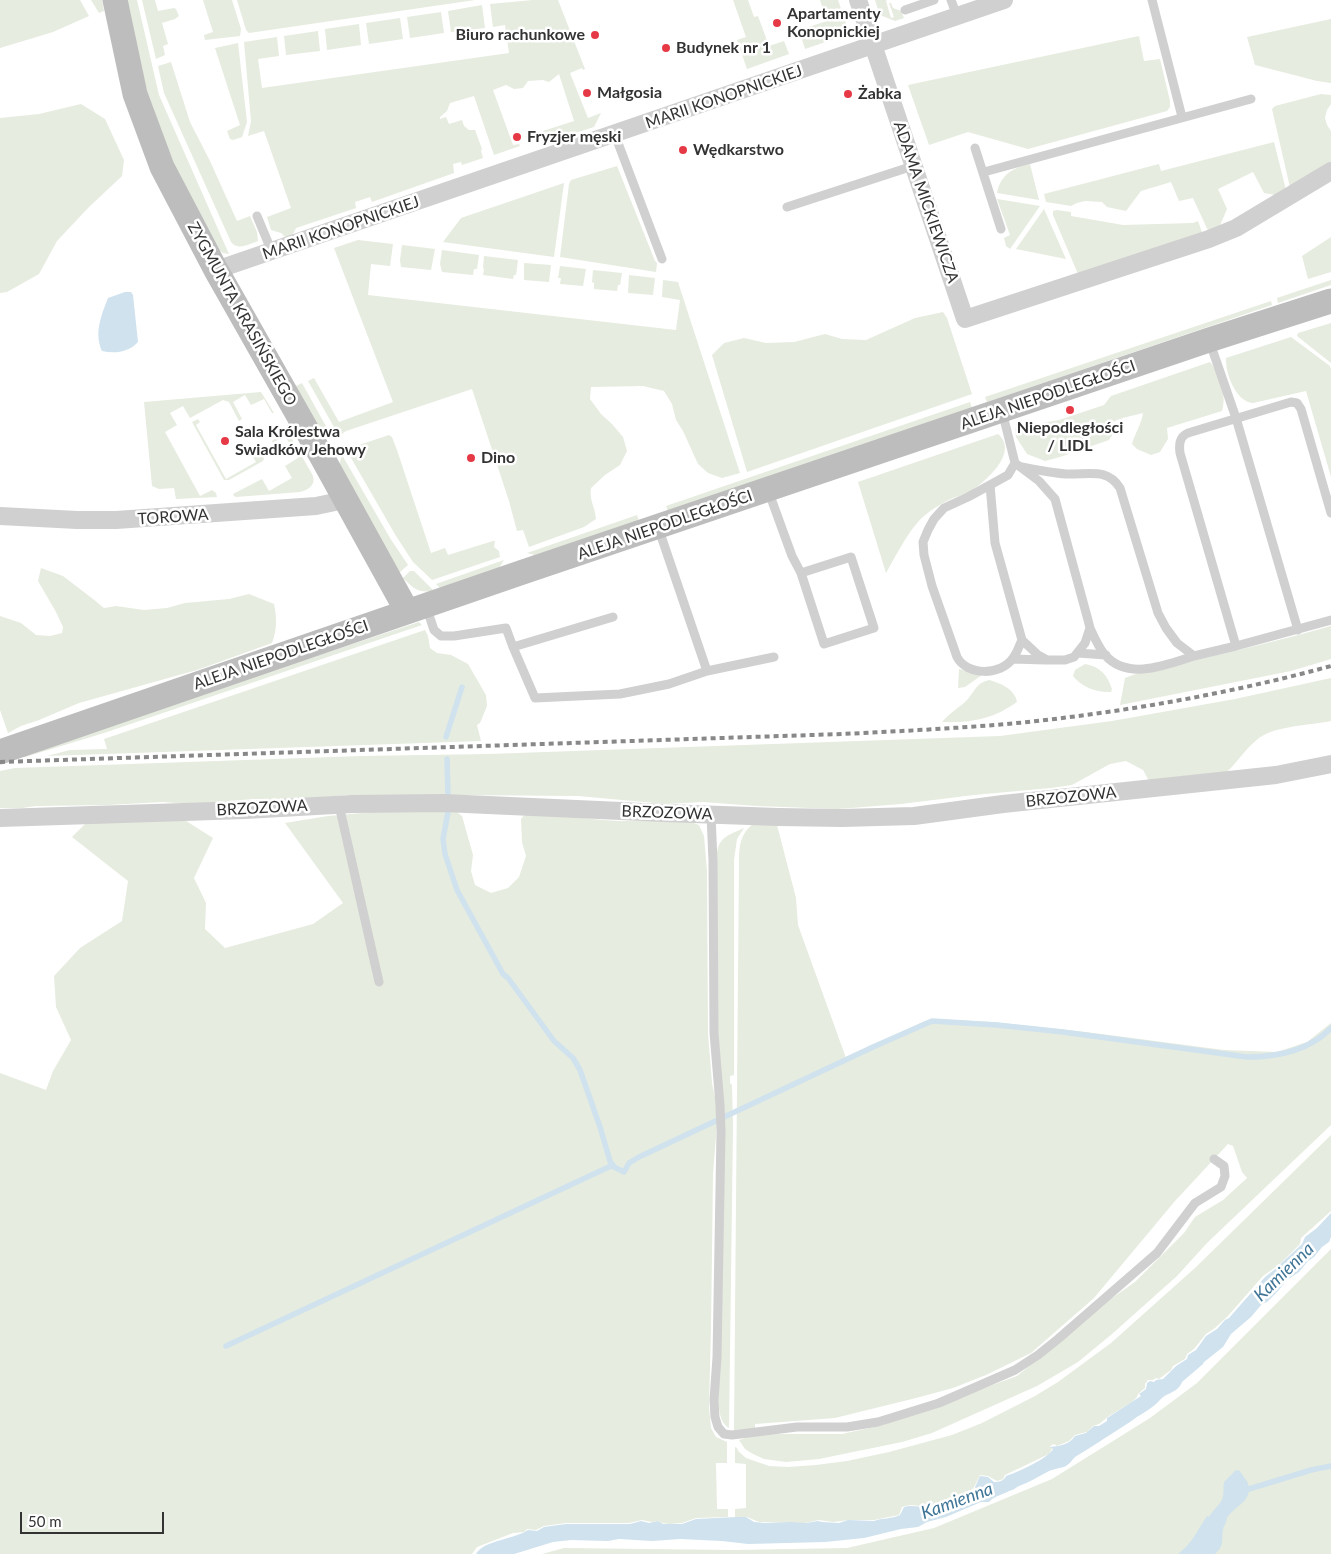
<!DOCTYPE html>
<meta charset="utf-8">
<style>
body{margin:0}
#map{position:relative;width:1331px;height:1554px;overflow:hidden;background:#fff;font-family:Lato,sans-serif}
canvas{display:block}
.scale{position:absolute;left:20px;top:1512px;width:144px;height:22px;box-sizing:border-box;border:2px solid #333;border-top:0;padding-left:6px;font-size:15px;line-height:18px;white-space:nowrap;color:#333;-webkit-text-stroke:4px #fff;paint-order:stroke}
</style>
<div id="map">
<canvas width="1331" height="1554"></canvas>
<div class="scale">50 m</div>
</div>
<script>
const c = document.querySelector('canvas').getContext('2d');
c.lineJoin = 'round';
function paint(path, color) { c.fillStyle = color; c.fill(path, 'evenodd'); }
function trace(path, color, width, dash) { c.strokeStyle = color; c.lineWidth = width; c.lineCap = dash ? 'butt' : 'round'; c.setLineDash(dash || []); c.stroke(path); }
function write(font, color, halo, rows, align = 'center') {
  c.font = font + ' Lato,sans-serif'; c.lineWidth = 5; c.setLineDash([]); c.textBaseline = 'middle'; c.strokeStyle = halo; c.fillStyle = color; for (const [text, x, y, turn = 0] of rows) {
    c.save(); c.translate(x, y); c.rotate((+turn || 0) * Math.PI / 180); c.textAlign = isNaN(turn) ? turn : align; if (halo) c.strokeText(text, 0, 0); c.fillText(text, 0, 0); c.restore();
  }
}
const green = new Path2D(`
 M 0,0 L 80,0 L 89,16 L 53,32 L 0,48 Z
 M 91,0 L 102,0 L 104,11 L 99,13 Z
 M 125,0 L 137,0 L 159,95 L 229,254 L 223,253 L 215,247 L 175,169 L 144,82 Z
 M 142,0 L 155,0 L 158,11 L 174,8 L 176,9 L 179,16 L 175,19 L 162,23 L 168,44 L 163,46 L 165,55 L 156,59 Z
 M 203,0 L 232,0 L 241,29 L 240,36 L 205,40 L 204,35 L 213,32 Z
 M 237,0 L 475,0 L 249,33 L 246,30 Z
 M 533,0 L 558,0 L 585,69 L 583,70 L 582,68 L 570,73 L 588,118 L 601,113 L 594,127 L 547,142 L 543,131 L 574,121 L 559,74 L 549,82 L 543,80 L 528,81 L 523,88 L 514,89 L 506,85 L 493,90 L 513,145 L 519,144 L 520,146 L 494,155 L 474,96 L 450,103 L 447,111 L 440,117 L 440,119 L 446,117 L 449,124 L 462,120 L 464,126 L 469,130 L 475,130 L 482,149 L 481,151 L 483,158 L 462,165 L 461,162 L 453,164 L 454,173 L 372,202 L 370,197 L 355,202 L 356,208 L 296,228 L 292,236 L 285,237 L 281,233 L 271,230 L 267,217 L 291,208 L 264,131 L 248,136 L 251,121 L 244,42 L 277,37 L 279,56 L 258,59 L 262,88 L 509,53 L 505,25 L 493,27 L 490,4 Z
 M 733,0 L 748,0 L 754,17 L 758,16 L 769,46 L 784,41 L 789,54 L 747,69 L 737,40 L 746,37 Z
 M 820,0 L 838,0 L 848,29 L 846,35 L 805,49 L 799,30 L 827,21 Z
 M 875,0 L 887,0 L 886,1 L 891,18 L 894,17 L 889,3 L 891,3 L 893,8 L 901,11 L 904,18 L 895,21 L 880,15 Z
 M 482,5 L 485,28 L 451,32 L 448,11 Z
 M 441,12 L 444,33 L 410,38 L 407,17 Z
 M 400,18 L 403,39 L 369,44 L 366,23 Z
 M 1331,19 L 1331,83 L 1317,81 L 1255,65 L 1247,37 Z
 M 359,24 L 361,45 L 327,50 L 325,29 Z
 M 318,31 L 320,51 L 286,55 L 284,36 Z
 M 1139,36 L 1144,61 L 1160,59 L 1170,101 L 1170,107 L 1167,111 L 1028,149 L 968,132 L 929,145 L 908,85 Z
 M 238,43 L 247,122 L 242,137 L 233,140 L 230,139 L 227,131 L 240,125 L 215,48 Z
 M 171,62 L 190,122 L 210,161 L 237,221 L 250,216 L 257,232 L 258,241 C 249,244 238,251 231,242 L 164,93 L 158,66 Z
 M 1321,94 L 1331,95 L 1331,104 L 1327,110 L 1325,118 L 1327,125 L 1331,131 L 1331,163 L 1291,192 L 1272,109 L 1275,106 Z
 M 81,104 L 105,119 L 124,160 L 122,176 L 88,208 L 57,241 L 39,274 L 7,292 L 0,293 L 0,118 L 39,114 Z
 M 1274,142 L 1287,194 L 1275,195 L 1264,193 L 1253,172 L 1218,189 L 1227,209 L 1218,230 L 1210,235 L 1193,198 L 1179,201 L 1171,182 L 1141,191 L 1126,211 L 1107,207 L 1102,202 L 1085,201 L 1077,203 L 1071,206 L 1046,202 L 1044,194 L 1159,164 L 1161,171 Z
 M 1030,164 L 1039,200 L 997,193 C 1001,174 1013,168 1030,164 Z
 M 617,166 L 655,261 L 657,263 L 656,272 L 560,257 L 569,184 L 571,180 Z
 M 564,183 L 554,257 L 443,242 L 461,218 Z
 M 997,199 L 1040,206 L 1010,249 L 1006,246 L 1004,238 L 1010,235 Z
 M 1044,209 L 1066,259 L 1016,249 Z
 M 1057,210 L 1071,212 L 1071,216 L 1123,225 L 1193,223 L 1198,221 L 1203,235 L 1078,274 L 1053,215 L 1053,211 Z
 M 1331,237 L 1331,272 L 1308,279 L 1302,256 Z
 M 358,240 L 393,244 L 390,266 L 371,264 L 368,295 L 676,330 L 680,300 L 662,297 L 663,280 L 678,282 L 740,473 L 722,478 L 708,473 L 698,464 L 683,431 L 676,420 L 672,404 L 664,391 L 643,386 L 591,387 L 590,399 L 601,414 L 612,424 L 623,437 L 627,451 L 620,465 L 605,475 L 591,488 C 589,501 595,506 596,519 L 584,527 L 529,547 L 523,530 L 517,531 L 509,501 L 472,389 L 346,431 L 339,436 L 308,381 L 314,378 L 339,422 L 393,402 L 334,248 Z
 M 402,245 L 435,249 L 431,270 L 401,267 L 400,260 Z
 M 442,250 L 479,255 L 477,269 L 474,269 L 473,275 L 442,272 L 440,264 Z
 M 484,256 L 518,260 L 516,275 L 514,275 L 513,279 L 483,275 L 484,269 L 483,268 Z
 M 524,263 L 551,265 L 549,282 L 524,280 Z
 M 560,266 L 586,269 L 583,286 L 560,284 L 561,278 L 558,278 Z
 M 593,270 L 622,273 L 620,285 L 618,285 L 617,291 L 594,289 L 594,283 L 592,282 Z
 M 629,275 L 655,278 L 653,295 L 628,293 Z
 M 1331,280 L 1331,285 L 1278,303 L 1277,298 Z
 M 1271,301 L 1272,305 L 987,402 L 985,397 Z
 M 943,312 L 947,318 L 972,394 L 747,472 L 712,355 L 724,343 L 744,338 L 766,343 L 794,342 L 825,334 L 842,339 L 866,340 L 915,318 Z
 M 1331,323 L 1331,363 L 1297,336 L 1298,333 Z
 M 1291,337 L 1330,366 L 1331,369 L 1331,477 L 1306,391 L 1253,403 C 1236,402 1225,373 1226,358 Z
 M 1210,362 C 1220,374 1227,396 1222,411 L 1167,428 L 1168,439 L 1160,452 L 1151,455 L 1137,449 L 1132,444 C 1135,433 1142,423 1143,413 C 1133,416 1122,417 1113,422 L 1113,434 L 1109,440 L 1060,457 L 1045,461 L 1027,454 L 1016,437 L 1015,428 L 1059,420 L 1104,405 L 1111,396 Z
 M 302,383 L 333,439 L 325,437 L 294,387 Z
 M 261,392 L 274,413 L 272,413 L 264,399 L 251,405 L 245,395 L 233,402 L 242,419 L 239,421 L 229,402 L 223,400 L 190,418 L 183,406 L 170,413 L 177,425 L 165,432 L 200,496 L 212,490 L 216,493 L 217,497 L 176,499 L 174,488 L 159,489 L 152,486 L 144,402 Z
 M 970,402 L 972,408 L 668,511 L 666,506 Z
 M 198,419 L 200,422 L 196,425 L 226,479 L 256,462 L 251,454 L 259,449 L 264,458 L 263,461 L 229,480 L 224,480 L 192,422 Z
 M 286,431 L 289,434 L 312,474 C 317,484 309,490 300,492 L 236,497 L 234,496 L 233,494 L 262,479 L 269,491 L 292,478 L 285,466 L 298,458 L 285,436 L 272,443 L 272,441 Z
 M 998,434 C 1020,453 984,483 968,493 C 963,495 958,496 953,498 C 944,502 932,509 924,516 C 909,529 896,556 886,573 L 858,482 Z
 M 389,435 L 392,437 L 397,450 L 431,553 L 445,548 L 448,555 L 493,541 L 495,541 L 494,547 L 499,551 L 500,557 L 432,580 L 413,562 L 396,536 L 347,451 L 356,446 Z
 M 342,455 L 390,538 L 408,565 L 399,573 L 339,465 Z
 M 637,515 L 639,521 L 535,555 L 527,553 Z
 M 504,560 L 499,568 L 440,588 L 436,584 Z
 M 41,568 L 63,576 L 93,599 L 104,608 L 116,606 L 144,610 L 167,608 L 185,603 L 229,599 L 249,594 L 274,604 C 277,618 277,630 272,643 L 197,670 L 79,703 L 39,720 L 21,726 L 8,733 L 0,710 L 0,616 L 21,623 L 36,635 L 50,636 L 62,633 L 63,627 L 56,612 L 38,581 Z
 M 410,571 L 414,571 L 434,591 C 418,593 414,589 403,578 Z
 M 419,622 L 422,625 L 104,733 L 25,757 L 21,757 L 286,666 Z
 M 1331,626 L 1331,659 L 1291,671 L 1120,705 L 1125,678 C 1146,669 1170,667 1192,661 C 1239,650 1285,639 1331,626 Z
 M 425,630 L 428,636 L 430,648 L 437,653 L 451,655 L 468,664 L 486,695 L 487,706 L 480,723 L 477,725 L 481,741 L 47,756 L 70,750 L 107,749 L 104,739 Z
 M 1085,664 C 1100,667 1107,674 1112,689 L 1111,692 C 1098,693 1081,687 1073,676 L 1075,670 Z
 M 959,669 L 982,675 L 965,687 L 958,688 Z
 M 1331,678 L 1331,721 C 1311,725 1275,726 1259,738 C 1246,748 1238,761 1227,772 L 1149,781 L 1143,770 L 1126,761 L 1110,764 L 1072,785 L 1051,788 L 974,795 L 901,804 L 838,809 L 756,806 L 703,802 L 666,804 L 578,796 L 459,795 L 347,795 L 303,799 L 254,799 L 190,804 L 163,802 L 107,805 L 36,806 L 22,808 L 0,808 L 0,771 L 15,768 L 361,756 L 489,754 L 1000,736 L 1112,721 L 1235,699 Z
 M 989,680 C 1000,683 1015,689 1017,702 C 993,719 972,723 942,722 C 950,713 957,709 965,702 C 974,694 975,683 989,680 Z
 M 421,808 L 454,810 L 462,816 L 473,855 L 471,871 L 475,885 L 491,893 L 508,888 L 519,877 L 526,856 L 522,842 L 521,819 L 526,813 C 557,813 587,820 618,821 C 645,822 674,815 699,825 L 704,836 L 707,871 L 708,1033 L 712,1083 L 717,1107 L 716,1136 L 713,1174 L 711,1328 L 709,1407 L 711,1428 L 716,1437 L 727,1442 L 727,1463 L 716,1463 L 717,1509 L 728,1509 L 728,1517 L 696,1518 L 682,1523 L 669,1524 L 662,1523 L 658,1521 L 652,1522 L 642,1520 L 629,1523 L 566,1523 L 544,1526 L 536,1530 L 527,1529 L 524,1532 L 513,1533 L 477,1547 L 472,1554 L 0,1554 L 0,1073 L 46,1090 L 53,1071 L 71,1040 L 56,1007 L 54,976 L 80,948 L 122,921 L 128,881 L 72,837 L 96,813 L 183,819 L 213,838 L 194,878 L 206,903 L 205,929 L 225,948 L 313,924 L 343,903 L 285,823 L 328,816 Z
 M 754,823 L 777,825 L 796,898 L 798,925 L 846,1058 L 925,1021 L 935,1019 L 992,1022 L 1086,1032 L 1224,1050 L 1277,1052 L 1307,1042 L 1331,1023 L 1331,1125 L 1207,1243 L 1177,1276 L 1112,1334 L 1078,1362 L 1037,1386 L 932,1433 L 902,1442 L 819,1459 L 786,1462 L 764,1459 L 753,1454 L 745,1449 L 739,1440 L 755,1435 L 781,1434 L 842,1434 L 883,1425 L 1017,1376 L 1105,1303 L 1135,1282 L 1184,1233 L 1195,1217 L 1223,1200 L 1247,1178 L 1242,1172 L 1233,1146 L 1228,1144 L 1175,1201 L 1094,1298 L 1031,1353 L 986,1375 L 953,1388 L 916,1398 L 835,1418 L 755,1424 L 755,1429 L 734,1430 L 739,863 C 739,846 740,834 754,823 Z
 M 744,828 L 737,839 L 734,860 L 734,1075 L 730,1076 L 730,1083 L 732,1085 L 733,1126 L 729,1428 C 719,1422 719,1408 718,1397 L 717,854 C 718,837 731,834 744,828 Z
 M 1331,1135 L 1331,1211 L 1301,1238 L 1300,1244 L 1280,1264 L 1263,1276 L 1227,1317 L 1215,1328 L 1206,1334 L 1194,1349 L 1187,1354 L 1185,1359 L 1173,1366 L 1171,1370 L 1159,1379 L 1156,1378 L 1153,1380 L 1148,1380 L 1145,1384 L 1145,1388 L 1138,1394 L 1137,1397 L 1132,1402 L 1109,1416 L 1099,1424 L 1093,1426 L 1087,1432 L 1075,1435 L 1069,1441 L 1057,1446 L 1054,1444 L 1050,1446 L 1052,1449 L 1049,1454 L 1005,1475 L 1003,1479 L 997,1481 L 988,1476 L 980,1475 L 973,1489 L 967,1492 L 940,1504 L 921,1506 L 911,1505 L 905,1506 L 902,1507 L 899,1515 L 874,1520 L 849,1520 L 833,1522 L 819,1520 L 805,1523 L 759,1522 L 747,1517 L 735,1517 L 735,1509 L 746,1508 L 746,1464 L 735,1463 L 735,1447 L 737,1448 L 738,1451 L 746,1458 L 769,1466 L 788,1467 L 816,1465 L 847,1461 L 889,1452 L 952,1435 L 982,1423 L 1035,1396 L 1058,1382 L 1111,1343 L 1195,1268 Z
 M 1331,1249 L 1331,1554 L 542,1554 L 564,1548 L 734,1550 L 847,1548 L 934,1528 L 1052,1479 L 1150,1418 L 1197,1383 Z`);
const water = new Path2D(`
 M 125,292 L 131,292 L 133,295 L 138,342 C 129,352 115,354 102,351 C 94,333 101,316 108,298 Z
 M 1331,1213 L 1331,1237 L 1329,1242 L 1322,1247 L 1314,1257 L 1308,1261 L 1299,1272 L 1287,1280 L 1278,1291 L 1267,1302 L 1262,1304 L 1251,1317 L 1231,1334 L 1223,1347 L 1204,1362 L 1203,1364 L 1182,1382 C 1178,1393 1167,1392 1160,1400 C 1151,1410 1140,1414 1130,1422 C 1116,1431 1102,1440 1088,1449 C 1084,1452 1079,1454 1075,1457 C 1072,1460 1069,1465 1064,1467 C 1059,1468 1054,1469 1049,1471 C 1039,1476 1030,1482 1019,1486 C 1015,1488 1014,1490 1009,1491 C 1002,1495 994,1496 989,1502 L 981,1502 L 946,1517 L 927,1522 L 918,1527 L 901,1529 L 864,1538 L 825,1542 L 748,1544 L 722,1541 L 680,1539 L 652,1541 L 619,1539 L 608,1541 L 571,1540 L 553,1542 L 514,1554 L 476,1554 C 484,1540 516,1539 528,1530 L 537,1531 L 544,1527 L 566,1524 L 630,1524 L 641,1521 L 649,1523 L 658,1521 L 663,1524 L 682,1524 L 696,1519 L 737,1517 L 746,1517 L 754,1522 L 765,1523 L 791,1522 L 806,1523 L 818,1521 L 822,1522 L 839,1523 L 848,1520 L 874,1521 C 882,1518 892,1519 900,1515 L 904,1507 C 913,1504 923,1509 933,1506 C 941,1504 951,1500 960,1497 C 964,1492 970,1492 976,1489 L 975,1487 L 980,1476 L 988,1477 L 994,1482 C 999,1482 1004,1481 1006,1476 C 1016,1473 1049,1458 1053,1449 L 1050,1447 C 1059,1446 1069,1445 1075,1436 L 1086,1433 L 1094,1426 L 1099,1426 L 1107,1421 L 1107,1418 L 1141,1396 L 1139,1394 L 1146,1389 L 1147,1383 L 1150,1381 L 1154,1382 L 1156,1380 L 1163,1379 L 1176,1366 L 1187,1359 L 1188,1355 L 1196,1350 L 1206,1336 L 1217,1329 L 1225,1320 L 1229,1318 L 1265,1277 L 1274,1270 L 1302,1244 L 1305,1237 L 1317,1228 Z
 M 1236,1470 L 1240,1471 C 1244,1479 1250,1481 1249,1491 C 1247,1503 1235,1507 1229,1515 C 1225,1520 1228,1517 1226,1522 C 1224,1529 1225,1522 1223,1529 C 1221,1541 1225,1545 1215,1554 L 1178,1554 C 1192,1544 1198,1529 1207,1516 L 1209,1517 C 1213,1509 1222,1504 1223,1496 C 1224,1491 1223,1487 1224,1482 Z`);
const stream = new Path2D(`
 M 446,737 L 462,687
 M 447,759 L 448,795
 M 448,812 L 443,839 L 445,854 L 457,890 L 503,974 L 508,978 L 554,1041 L 573,1058 L 580,1070 L 600,1127 L 610,1161 L 614,1167 L 624,1172 L 629,1163 L 639,1157 L 873,1047 L 932,1021 L 997,1025 L 1063,1032 L 1247,1057 C 1277,1057 1309,1051 1331,1028
 M 226,1346 L 613,1165
 M 1249,1489 L 1311,1470 L 1331,1466`);
const lane = new Path2D(`
 M 951,0 L 957,16
 M 1152,0 L 1182,117
 M 905,10 L 934,0
 M 615,135 L 662,259
 M 975,148 L 1001,229
 M 984,172 L 1251,99
 M 787,207 L 913,166
 M 257,216 L 272,252
 M 1209,340 L 1236,418 L 1298,630
 M 1002,411 L 1015,463 L 1008,475 L 990,485 L 995,543 L 1022,640 L 1038,655 L 1047,660 L 1065,660 L 1074,657 L 1085,643 L 1090,628 L 1088,620 L 1055,499 L 1039,481 L 1015,463
 M 1022,467 C 1037,470 1052,473 1066,474 C 1088,475 1107,467 1120,488 L 1158,613 L 1166,628 L 1177,643 L 1194,656 L 1236,646
 M 990,485 L 968,497 L 944,508 L 934,519 L 928,530 L 923,542 L 924,555 L 932,586 L 957,657 C 967,676 1001,676 1013,658 C 1017,653 1019,646 1022,640
 M 768,490 L 792,556 L 801,573 L 824,644 L 874,628 L 851,557 L 801,573
 M 1331,513 L 1301,409 L 1297,403 L 1291,402 L 1188,433 C 1179,437 1179,445 1180,453 L 1236,646 L 1331,620
 M 426,606 L 434,630 L 441,636 L 454,636 L 506,628 L 513,647
 M 613,617 L 513,647 L 535,698 L 620,694 L 669,684 L 707,671 L 658,527
 M 1090,628 C 1094,637 1099,648 1105,655 C 1128,681 1166,665 1194,656
 M 1078,653 L 1106,655
 M 1013,659 L 1045,660
 M 707,671 L 774,657
 M 339,805 L 379,982
 M 711,815 L 713,861 L 714,1033 L 720,1105 L 721,1132 L 717,1357 L 714,1400 L 715,1417 L 718,1427 L 724,1434 L 732,1435 L 797,1427 L 847,1427 L 878,1422 L 939,1403 L 1015,1370 L 1038,1355 L 1058,1339 L 1157,1253 L 1195,1203 L 1221,1187 L 1225,1176 L 1224,1166 L 1214,1159`);
const street = new Path2D(`
 M 858,0 L 965,319 L 1209,239 L 1236,228 L 1331,171
 M 216,270 L 1004,0
 M 0,516 L 77,520 L 116,520 L 316,506 L 335,502 L 345,498
 M 0,818 L 245,810 L 352,804 L 444,803 L 665,813 L 778,817 L 842,818 L 914,816 L 1003,804 L 1276,775 L 1331,764`);
const secondary = new Path2D(`
 M 115,0 L 135,94 L 162,167 L 216,270 L 322,457 L 407,611
 M 0,752 L 523,572 L 1209,340 L 1331,301`);
const rail = new Path2D(`
 M 0,762 L 842,734 C 904,731 966,728 1028,722 C 1130,711 1232,693 1331,666`);
const markers = [
 [777,23,5,"#e63946"],
 [595,35,5,"#e63946"],
 [666,48,5,"#e63946"],
 [587,93,5,"#e63946"],
 [848,94,5,"#e63946"],
 [517,137,5,"#e63946"],
 [683,150,5,"#e63946"],
 [1070,410,5,"#e63946"],
 [225,441,5,"#e63946"],
 [471,458,5,"#e63946"]
];
const poiNames = [
 ["Apartamenty",787,14],
 ["Konopnickiej",787,32],
 ["Biuro rachunkowe",585,35,"right"],
 ["Budynek nr 1",676,48],
 ["Małgosia",597,93],
 ["Żabka",858,94],
 ["Fryzjer męski",527,137],
 ["Wędkarstwo",693,150],
 ["Niepodległości",1070,428,"center"],
 ["/ LIDL",1070,446,"center"],
 ["Sala Królestwa",235,432],
 ["Swiadków Jehowy",235,450],
 ["Dino",481,458]
];
const streetNames = [
 ["MARII KONOPNICKIEJ",724,97,-19],
 ["ADAMA MICKIEWICZA",926,202,71],
 ["MARII KONOPNICKIEJ",341,228,-19],
 ["ZYGMUNTA KRASIŃSKIEGO",242,314,61],
 ["ALEJA NIEPODLEGŁOŚCI",1048,395,-19],
 ["TOROWA",173,517,-4],
 ["ALEJA NIEPODLEGŁOŚCI",665,525,-19],
 ["ALEJA NIEPODLEGŁOŚCI",281,655,-19],
 ["BRZOZOWA",1071,797,-6],
 ["BRZOZOWA",262,808,-3],
 ["BRZOZOWA",667,813,2]
];
const waterNames = [
 ["Kamienna",1284,1272,-44],
 ["Kamienna",957,1501,-20]
];
paint(green, '#e6ecdf');
paint(water, '#cfe2ee');
trace(stream, '#cfe2ee', 5.5);
trace(lane, '#d0d0d0', 9);
trace(street, '#d0d0d0', 18);
trace(secondary, '#bdbdbd', 25);
trace(rail, '#888', 4, [5, 4]);
for (const [x, y, r, color] of markers) { const dot = new Path2D(); dot.arc(x, y, r, 0, 2 * Math.PI); c.fillStyle = color; c.fill(dot); trace(dot, '#fff', 2); }
write('bold 16px', '#333', '#fff', poiNames, 'left');
write('16px', '#333', '#fff', streetNames);
write('italic 18px', '#3f7597', '#fff', waterNames);
</script>
